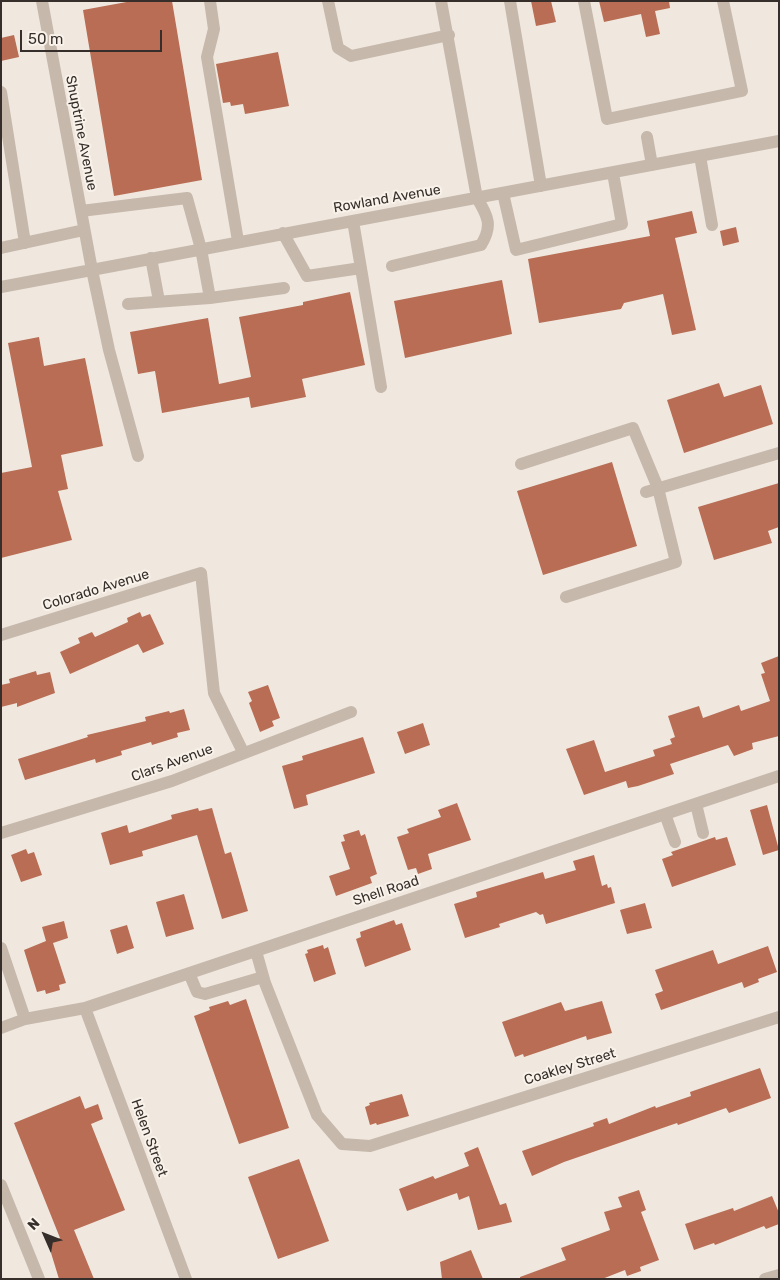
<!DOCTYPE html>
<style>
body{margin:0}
#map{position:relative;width:780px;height:1280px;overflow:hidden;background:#f0e8df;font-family:Rubik,sans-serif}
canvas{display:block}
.frame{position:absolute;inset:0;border:2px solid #352e2a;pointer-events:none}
.north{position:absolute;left:20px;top:1210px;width:50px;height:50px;-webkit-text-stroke:4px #f8f2ea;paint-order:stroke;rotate:314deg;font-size:14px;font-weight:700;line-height:20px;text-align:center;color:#352e2a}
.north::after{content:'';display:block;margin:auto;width:18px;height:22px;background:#352e2a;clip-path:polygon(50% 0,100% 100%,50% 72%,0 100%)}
.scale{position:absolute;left:20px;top:30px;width:142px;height:22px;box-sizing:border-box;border:2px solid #352e2a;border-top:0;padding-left:6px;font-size:15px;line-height:18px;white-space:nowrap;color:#352e2a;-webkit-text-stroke:4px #f8f2ea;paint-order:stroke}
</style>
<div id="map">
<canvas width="780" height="1280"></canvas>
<div class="frame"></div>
<div class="north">N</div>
<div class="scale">50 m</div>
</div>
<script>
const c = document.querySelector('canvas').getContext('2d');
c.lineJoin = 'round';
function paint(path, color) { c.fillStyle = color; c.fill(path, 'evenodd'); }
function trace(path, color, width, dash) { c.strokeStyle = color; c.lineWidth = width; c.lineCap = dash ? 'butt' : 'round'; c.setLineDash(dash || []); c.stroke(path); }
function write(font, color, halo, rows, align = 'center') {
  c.font = font + ' Rubik,sans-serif'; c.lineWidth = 4; c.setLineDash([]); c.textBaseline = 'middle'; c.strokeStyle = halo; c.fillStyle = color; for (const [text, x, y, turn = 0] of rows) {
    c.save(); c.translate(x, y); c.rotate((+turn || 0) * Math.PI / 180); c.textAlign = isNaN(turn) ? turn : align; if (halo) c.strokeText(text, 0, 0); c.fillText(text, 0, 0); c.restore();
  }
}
const building = new Path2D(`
 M 132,1 L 172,1 L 202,180 L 114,196 L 83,10 Z
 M 531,1 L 551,1 L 556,22 L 536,26 Z
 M 599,1 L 669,1 L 670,8 L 655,11 L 660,34 L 646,37 L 641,14 L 604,22 Z
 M 14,35 L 19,57 L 1,61 L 1,38 Z
 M 278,52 L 289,106 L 245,114 L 243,104 L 231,106 L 230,102 L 223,103 L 216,64 Z
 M 692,211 L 697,233 L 675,238 L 696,330 L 672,335 L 663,294 L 624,303 L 621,309 L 539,323 L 528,259 L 650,236 L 647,221 Z
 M 736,227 L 739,242 L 723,246 L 720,231 Z
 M 502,280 L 512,334 L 405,358 L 394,301 Z
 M 350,292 L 365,365 L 302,379 L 306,397 L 251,408 L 249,397 L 162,413 L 155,371 L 138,374 L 130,332 L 208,318 L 219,384 L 251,377 L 239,317 L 303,305 L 303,302 Z
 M 39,337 L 44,366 L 85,358 L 103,446 L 61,455 L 68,489 L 58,491 L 72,540 L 1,558 L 1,473 L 32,467 L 8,343 Z
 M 719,383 L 724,397 L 761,385 L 773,424 L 684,453 L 667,400 Z
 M 612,462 L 637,546 L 543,575 L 517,491 Z
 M 779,483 L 779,527 L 768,531 L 772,543 L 714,560 L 698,507 Z
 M 140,612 L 142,617 L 150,614 L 164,644 L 143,653 L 138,644 L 70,674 L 60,652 L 80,643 L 78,638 L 92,632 L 95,637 L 128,622 L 127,618 Z
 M 779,656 L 779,736 L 752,743 L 753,749 L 734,756 L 728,745 L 670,764 L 674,774 L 638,786 L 628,788 L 626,781 L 584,795 L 566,749 L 594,740 L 605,772 L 655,756 L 653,750 L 672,744 L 670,739 L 675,737 L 668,716 L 699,706 L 703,718 L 739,705 L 741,711 L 770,701 L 761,674 L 765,673 L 761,663 Z
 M 36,671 L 37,675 L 50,672 L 55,693 L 17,707 L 17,703 L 1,707 L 1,685 L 10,683 L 9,679 Z
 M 268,685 L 280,718 L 272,721 L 274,726 L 260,732 L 249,703 L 252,701 L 248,692 Z
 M 184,709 L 190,730 L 177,733 L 178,737 L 152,745 L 151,742 L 121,751 L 122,755 L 96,763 L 95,759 L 25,780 L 18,759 L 88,737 L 87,735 L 146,721 L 145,717 L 169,711 L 170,713 Z
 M 423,723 L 430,745 L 405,754 L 397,732 Z
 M 363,737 L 375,773 L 306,795 L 308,805 L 294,809 L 282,766 L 303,760 L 302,756 Z
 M 457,803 L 471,840 L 428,854 L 432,869 L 418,874 L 416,868 L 408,870 L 397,837 L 409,833 L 407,829 L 441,817 L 438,810 Z
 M 767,805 L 779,850 L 763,855 L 750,810 Z
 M 198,808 L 199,811 L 212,808 L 225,854 L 231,852 L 248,911 L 222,919 L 197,835 L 142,851 L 143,856 L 110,865 L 101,833 L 127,825 L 129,833 L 172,819 L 171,815 Z
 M 359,830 L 361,836 L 365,834 L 377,874 L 370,877 L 372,883 L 336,896 L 329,876 L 350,869 L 341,842 L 345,841 L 343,835 Z
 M 715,837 L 716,840 L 727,837 L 736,865 L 672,887 L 662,859 L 673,855 L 671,852 Z
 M 26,849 L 28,854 L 34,852 L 42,875 L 21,882 L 11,855 Z
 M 594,855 L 602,886 L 607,884 L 608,888 L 611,887 L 615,903 L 546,924 L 543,914 L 540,915 L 536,912 L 499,924 L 500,927 L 465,938 L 454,904 L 477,897 L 476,892 L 543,872 L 545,879 L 576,870 L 573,861 Z
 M 184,894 L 194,929 L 166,937 L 156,902 Z
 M 645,903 L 652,928 L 627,934 L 620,910 Z
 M 394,920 L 396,925 L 402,923 L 411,950 L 365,967 L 356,939 L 361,937 L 360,932 Z
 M 64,921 L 68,938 L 53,943 L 66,983 L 59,985 L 60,990 L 46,994 L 45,990 L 37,992 L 24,950 L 46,941 L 42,927 Z
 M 127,925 L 134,948 L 117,954 L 110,930 Z
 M 323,945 L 324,949 L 328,947 L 336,974 L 314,982 L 305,954 L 308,953 L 307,950 Z
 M 768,946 L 777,972 L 758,979 L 759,982 L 744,988 L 742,982 L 661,1010 L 655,994 L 663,991 L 655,970 L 713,950 L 718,964 Z
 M 246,999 L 289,1128 L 239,1144 L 194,1016 L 210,1010 L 209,1007 L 228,1001 L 230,1005 Z
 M 602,1001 L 612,1033 L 587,1040 L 586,1036 L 524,1057 L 523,1054 L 515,1057 L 502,1022 L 561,1002 L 565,1011 Z
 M 760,1068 L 771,1098 L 729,1113 L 726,1108 L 678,1125 L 677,1123 L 564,1162 L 532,1176 L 522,1151 L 594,1126 L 593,1123 L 607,1118 L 609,1124 L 655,1106 L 656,1108 L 691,1096 L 690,1092 Z
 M 402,1094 L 409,1116 L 377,1125 L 376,1123 L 370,1125 L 365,1107 L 370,1105 L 369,1103 Z
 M 80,1096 L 85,1109 L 98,1104 L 103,1119 L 91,1124 L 125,1210 L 74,1230 L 94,1279 L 59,1279 L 48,1243 L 60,1238 L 14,1123 Z
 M 478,1147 L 500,1205 L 506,1203 L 512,1222 L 478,1230 L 469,1196 L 459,1200 L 457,1193 L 407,1211 L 399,1189 L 433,1176 L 435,1179 L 469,1166 L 464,1153 Z
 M 299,1159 L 329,1241 L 278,1259 L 248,1177 Z
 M 639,1190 L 646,1210 L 641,1212 L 659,1260 L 640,1267 L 641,1271 L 627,1276 L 625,1270 L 602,1279 L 520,1279 L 520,1277 L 566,1260 L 561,1248 L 610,1230 L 604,1212 L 622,1207 L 618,1197 Z
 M 772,1196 L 779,1213 L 779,1224 L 766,1229 L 764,1226 L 715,1245 L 714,1243 L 694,1250 L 685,1224 L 733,1208 L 734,1211 Z
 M 471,1250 L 483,1279 L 442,1279 L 440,1262 Z`);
const minor = new Path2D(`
 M 42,1 L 92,270 L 109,350 L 138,456
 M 210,1 L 214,29 L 207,57 L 238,241
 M 328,1 L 338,48 L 351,56 L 449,35
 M 510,1 L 541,186
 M 584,1 L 607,119 L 742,91 L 723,1
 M 1,92 L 25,243
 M 647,137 L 652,165
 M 700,156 L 712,225
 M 503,193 L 516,250 L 622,224 L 613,173
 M 81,211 L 187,198 L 201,249 L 210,298 L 284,288
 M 353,221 L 381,387
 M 283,233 L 307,276 L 361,268
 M 1,248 L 84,230
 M 151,258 L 159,301
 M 392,266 L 481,245 C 493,226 488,216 477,198 L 441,1
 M 1,287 L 779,141
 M 128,304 L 210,298
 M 521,464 L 633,428 L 658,488 L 676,562 L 566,597
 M 646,492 L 779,453
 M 1,635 L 201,573 L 214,693 L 243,752
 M 696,804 L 703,833
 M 665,814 L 675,842
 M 1,833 L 172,781 L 351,712
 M 1,948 L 25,1019
 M 256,951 L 265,983 L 317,1115 L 342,1144 L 370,1146 L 779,1017
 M 189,973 L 197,992 L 205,994 L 263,977
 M 85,1008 L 186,1279
 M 1,1028 L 25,1019 L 85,1008 L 779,776
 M 1,1185 L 39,1279
 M 765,1279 L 779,1275`);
const streetNames = [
 ["Shuptrine Avenue",81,133,79],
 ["Rowland Avenue",387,199,-10],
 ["Colorado Avenue",96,590,-17],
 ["Clars Avenue",172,763,-20],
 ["Shell Road",386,891,-18],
 ["Coakley Street",570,1067,-17],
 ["Helen Street",149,1138,70]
];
paint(building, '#b86d54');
trace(minor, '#c7b8ac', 12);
write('14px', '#352e2a', '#f8f2ea', streetNames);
</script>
